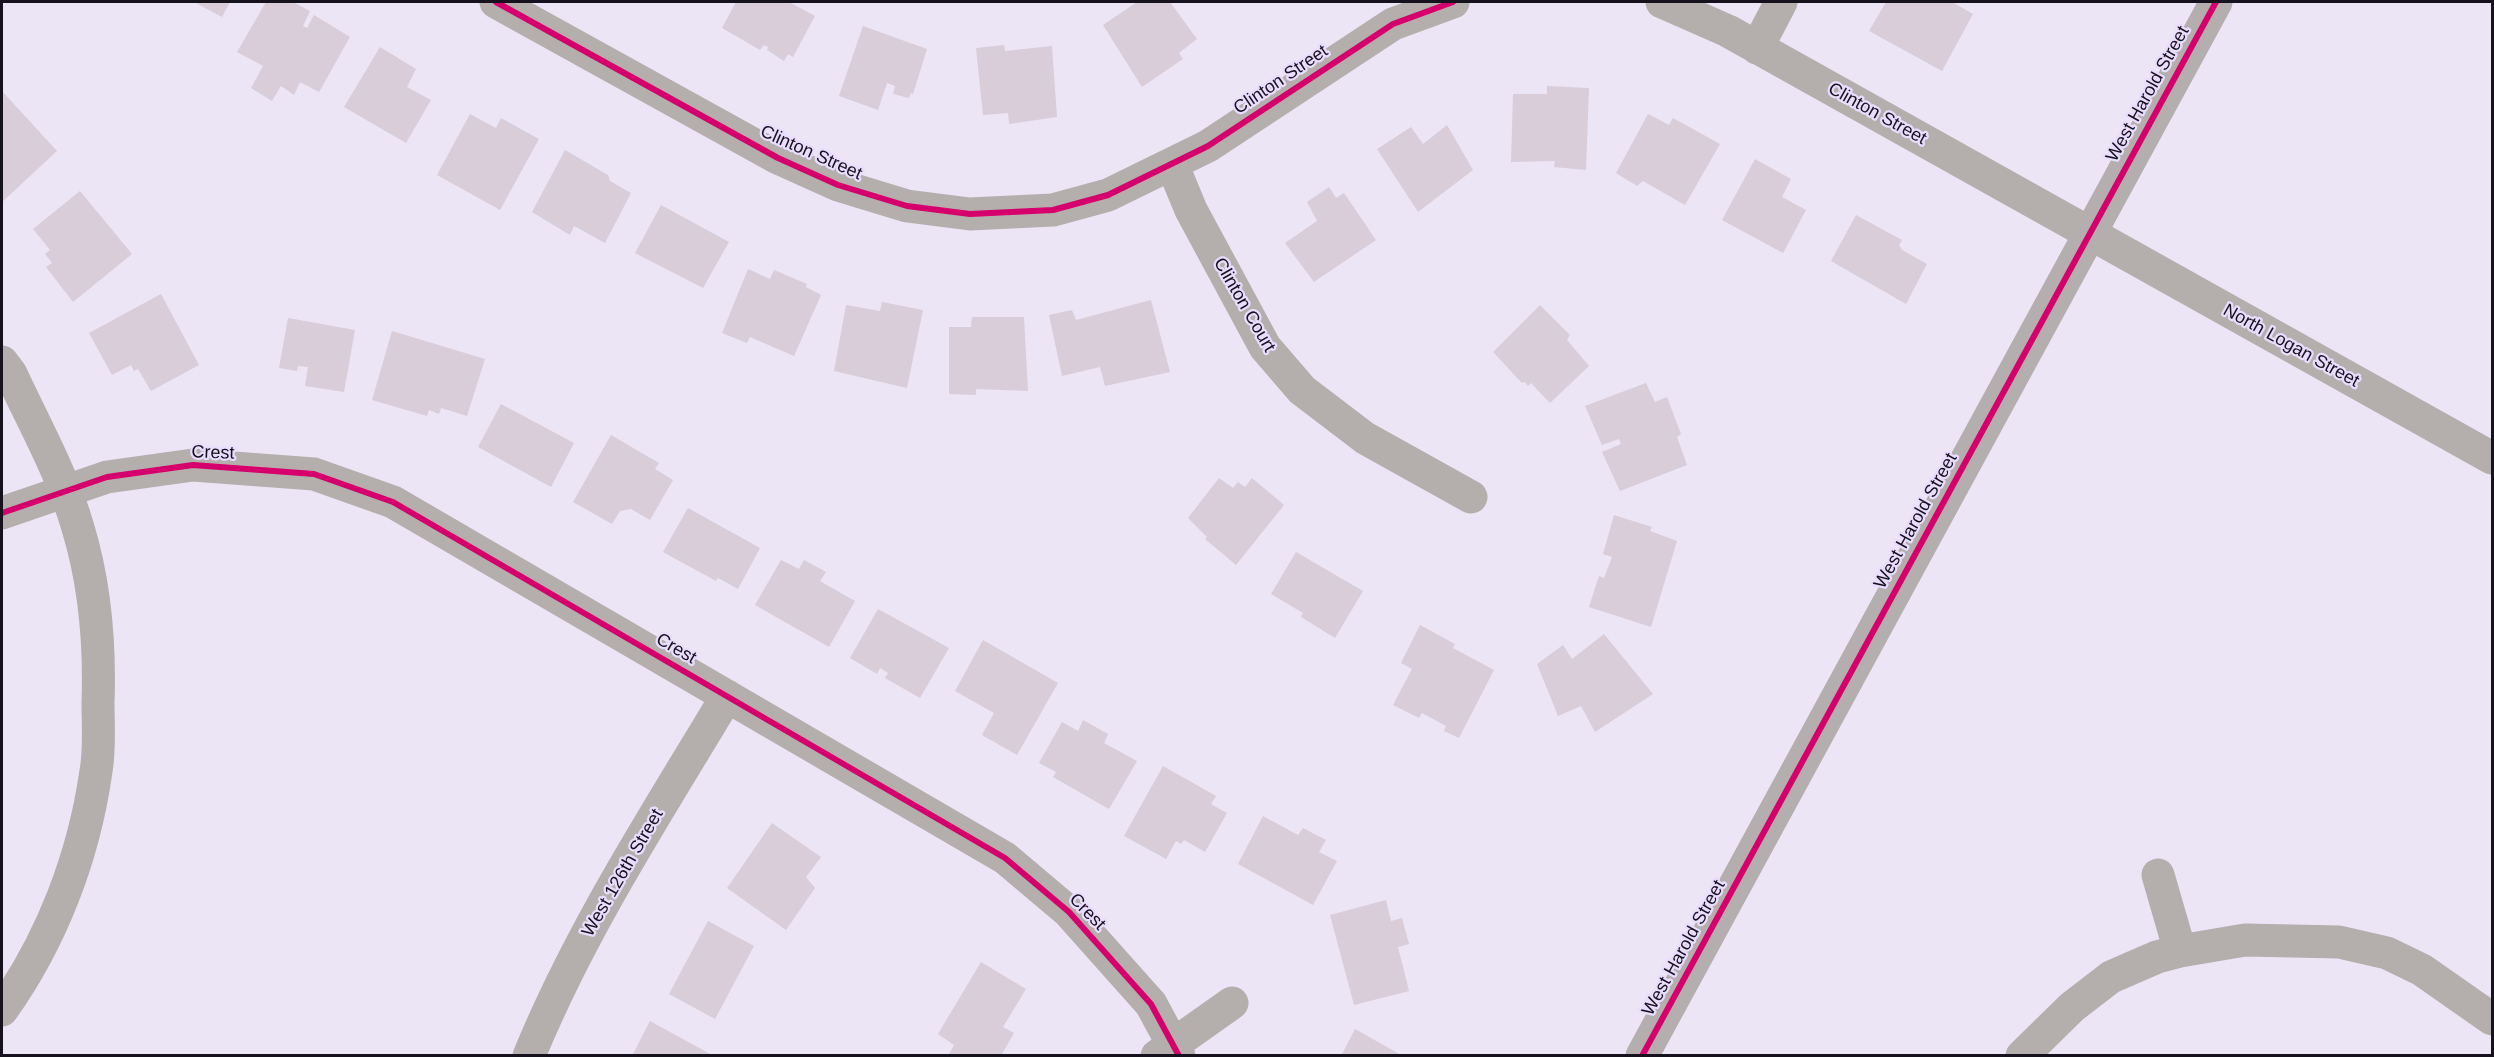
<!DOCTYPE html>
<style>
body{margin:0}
#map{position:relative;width:2494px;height:1057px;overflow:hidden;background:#ebe5f6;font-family:Helvetica,sans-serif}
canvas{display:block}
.frame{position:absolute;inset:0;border:3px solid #16121d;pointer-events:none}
</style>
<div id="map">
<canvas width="2494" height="1057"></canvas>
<div class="frame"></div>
</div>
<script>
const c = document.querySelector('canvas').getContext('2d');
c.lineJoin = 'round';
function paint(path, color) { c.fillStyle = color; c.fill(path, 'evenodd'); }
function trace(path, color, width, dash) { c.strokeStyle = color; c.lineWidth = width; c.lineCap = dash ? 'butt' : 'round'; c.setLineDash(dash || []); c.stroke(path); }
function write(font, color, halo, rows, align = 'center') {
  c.font = font + ' Helvetica,sans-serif'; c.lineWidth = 4.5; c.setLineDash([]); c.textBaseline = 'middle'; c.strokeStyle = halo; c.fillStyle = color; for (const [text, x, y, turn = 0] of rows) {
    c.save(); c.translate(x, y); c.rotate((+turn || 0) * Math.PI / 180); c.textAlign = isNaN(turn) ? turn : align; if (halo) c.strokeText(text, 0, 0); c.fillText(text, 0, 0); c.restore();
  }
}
const building = new Path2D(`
 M 194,2 L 230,2 L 222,17 Z
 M 266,2 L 293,2 L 310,11 L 303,26 L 307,28 L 314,15 L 350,37 L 319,92 L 300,82 L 294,95 L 281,86 L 272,101 L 251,88 L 263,66 L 237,52 Z
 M 736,2 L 789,2 L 815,16 L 793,57 L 788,54 L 784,61 L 767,50 L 768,47 L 764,45 L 760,50 L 722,28 Z
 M 1137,2 L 1170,2 L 1197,39 L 1179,53 L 1183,59 L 1142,87 L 1103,25 Z
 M 1886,2 L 1952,2 L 1973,14 L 1942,71 L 1869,31 Z
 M 863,26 L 927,49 L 913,94 L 911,93 L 909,98 L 893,94 L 895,86 L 887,83 L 878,110 L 839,96 Z
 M 1004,45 L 1005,51 L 1052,46 L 1057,117 L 1009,124 L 1008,113 L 983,115 L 976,48 Z
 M 380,47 L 416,69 L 407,87 L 431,100 L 406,143 L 344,107 Z
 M 1547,86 L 1589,88 L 1586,170 L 1554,167 L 1555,161 L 1511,162 L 1513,94 L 1547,94 Z
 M 2,91 L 57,151 L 2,202 Z
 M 470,114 L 496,128 L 501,118 L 539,139 L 500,210 L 437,175 Z
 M 1648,114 L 1669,125 L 1673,118 L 1720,144 L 1685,205 L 1643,181 L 1637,186 L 1616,173 Z
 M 1447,125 L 1473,170 L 1418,212 L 1377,149 L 1411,127 L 1423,144 Z
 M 565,150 L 608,175 L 610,181 L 631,193 L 605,243 L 574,226 L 570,235 L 532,212 Z
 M 1755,159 L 1791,179 L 1782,197 L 1806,210 L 1783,253 L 1722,220 Z
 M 1329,187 L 1336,198 L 1344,193 L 1376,240 L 1314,282 L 1285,243 L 1317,221 L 1307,202 Z
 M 80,191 L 132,254 L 73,302 L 46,267 L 52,263 L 45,254 L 50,250 L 33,229 Z
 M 661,205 L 729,242 L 703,288 L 635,253 Z
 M 1856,215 L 1902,240 L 1899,245 L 1902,250 L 1927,264 L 1906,304 L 1831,261 Z
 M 748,269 L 770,279 L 774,270 L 807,284 L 806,287 L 821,295 L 794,356 L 750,337 L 747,343 L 722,333 Z
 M 161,294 L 199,365 L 151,391 L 138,369 L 134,371 L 131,365 L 112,375 L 89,333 Z
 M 1151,300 L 1170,372 L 1105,386 L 1100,367 L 1062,376 L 1049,315 L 1072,310 L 1076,320 Z
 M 882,302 L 923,310 L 907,388 L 834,371 L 846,305 L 880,311 Z
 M 1540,305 L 1570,335 L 1567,340 L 1589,366 L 1550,403 L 1531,383 L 1528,386 L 1525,382 L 1522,383 L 1493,352 Z
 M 972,317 L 1024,317 L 1028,391 L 976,389 L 976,395 L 949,394 L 949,327 L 971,327 Z
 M 288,318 L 355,330 L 344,392 L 305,386 L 308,367 L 298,366 L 297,371 L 279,368 Z
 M 392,331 L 485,359 L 467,416 L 441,408 L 439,414 L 429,410 L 427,416 L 372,400 Z
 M 1646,383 L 1655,402 L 1667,397 L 1681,434 L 1677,437 L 1687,465 L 1620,491 L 1602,452 L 1621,444 L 1619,439 L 1602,445 L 1585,406 Z
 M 501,404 L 574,443 L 551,487 L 478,447 Z
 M 611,435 L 659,463 L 655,469 L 673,480 L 650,520 L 631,509 L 620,511 L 612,524 L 573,502 Z
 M 1219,478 L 1233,488 L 1238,482 L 1245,487 L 1252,478 L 1284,505 L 1236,565 L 1205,539 L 1207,537 L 1188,518 Z
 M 688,508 L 760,548 L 738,589 L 718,578 L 716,581 L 663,552 Z
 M 1614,515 L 1652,527 L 1650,531 L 1677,541 L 1651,627 L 1589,607 L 1599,576 L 1604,578 L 1612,557 L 1603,554 Z
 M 1296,552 L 1363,591 L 1335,638 L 1301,617 L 1303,613 L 1271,594 Z
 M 781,560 L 799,569 L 804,560 L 826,572 L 820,581 L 855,601 L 829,647 L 755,605 Z
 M 878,609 L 949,648 L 920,698 L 885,678 L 888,673 L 880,668 L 877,674 L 850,658 Z
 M 1420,625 L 1455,644 L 1453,648 L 1494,670 L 1459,738 L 1444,731 L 1446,726 L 1422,713 L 1419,718 L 1393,705 L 1412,669 L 1401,663 Z
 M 1604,634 L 1653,694 L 1595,732 L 1581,706 L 1558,716 L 1537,664 L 1563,645 L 1572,659 Z
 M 983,640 L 1058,683 L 1017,755 L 982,735 L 994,713 L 955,691 Z
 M 1083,720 L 1108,734 L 1104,743 L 1137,761 L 1109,809 L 1053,777 L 1056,772 L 1039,763 L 1062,722 L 1078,731 Z
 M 1163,766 L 1216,796 L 1211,804 L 1227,813 L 1205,852 L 1184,840 L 1181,844 L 1176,841 L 1166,859 L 1124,836 Z
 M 1263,816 L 1298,835 L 1303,828 L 1326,840 L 1319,852 L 1337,861 L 1313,905 L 1238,864 Z
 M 772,823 L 821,857 L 806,877 L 815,888 L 786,930 L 727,888 Z
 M 1386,900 L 1391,921 L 1402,918 L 1409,944 L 1398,947 L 1409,991 L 1354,1005 L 1330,915 Z
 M 708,921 L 754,946 L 715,1019 L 669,994 Z
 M 981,962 L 1026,989 L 1003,1027 L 1014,1033 L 1001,1056 L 948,1056 L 954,1045 L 938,1034 Z
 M 650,1021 L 714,1056 L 632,1056 Z
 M 1355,1029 L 1403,1056 L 1341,1056 Z`);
const minor = new Path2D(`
 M 496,2 L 778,158 L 838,185 L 907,206 L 970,214 L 1053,210 L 1108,195 L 1208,146 L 1393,24 L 1453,2
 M 1662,2 L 1728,31 L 2492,458
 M 1757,48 L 1781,2
 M 1172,164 L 1191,210 L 1265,347 L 1302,390 L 1365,438 L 1471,497
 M 2,362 L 11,374 C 34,424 63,475 78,528 C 95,584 100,645 98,703 C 98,725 100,749 96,771 C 84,856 52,940 2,1010
 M 2,513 L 107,477 L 193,465 L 314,474 L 393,502 L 1005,858 L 1069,912 L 1151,1004 L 1179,1056
 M 2158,875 L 2180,951
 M 529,1056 C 581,929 657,813 727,696
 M 1157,1056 L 1232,1003
 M 2022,1056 L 2072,1007 L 2111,977 L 2157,957 L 2180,951 L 2245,940 L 2339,942 L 2387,953 L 2422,970 L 2492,1019`);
const secondary = new Path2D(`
 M 1642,1056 L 2216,2`);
const cycleway = new Path2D(`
 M 496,2 L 778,158 L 838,185 L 907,206 L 970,214 L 1053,210 L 1108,195 L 1208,146 L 1393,24 L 1453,2
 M 2,513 L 107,477 L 193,465 L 314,474 L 393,502 L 1005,858 L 1069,912 L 1151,1004 L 1179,1056
 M 1642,1056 L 2216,2`);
const streetNames = [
 ["Clinton Street",1281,80,-34],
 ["West Harold Street",2148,94,-61],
 ["Clinton Street",1877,114,29],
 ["Clinton Street",811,153,24],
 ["Clinton Court",1244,305,60],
 ["North Logan Street",2291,346,29],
 ["Crest",213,453,2],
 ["West Harold Street",1916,521,-61],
 ["Crest",676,649,30],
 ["West 126th Street",623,873,-60],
 ["Crest",1087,912,46],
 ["West Harold Street",1684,948,-61]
];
paint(building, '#d8cdd9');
trace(minor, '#b4aead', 33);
trace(secondary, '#b4aeae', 33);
trace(cycleway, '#d6006c', 6);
write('18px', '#16121d', '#e9ddfe', streetNames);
</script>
